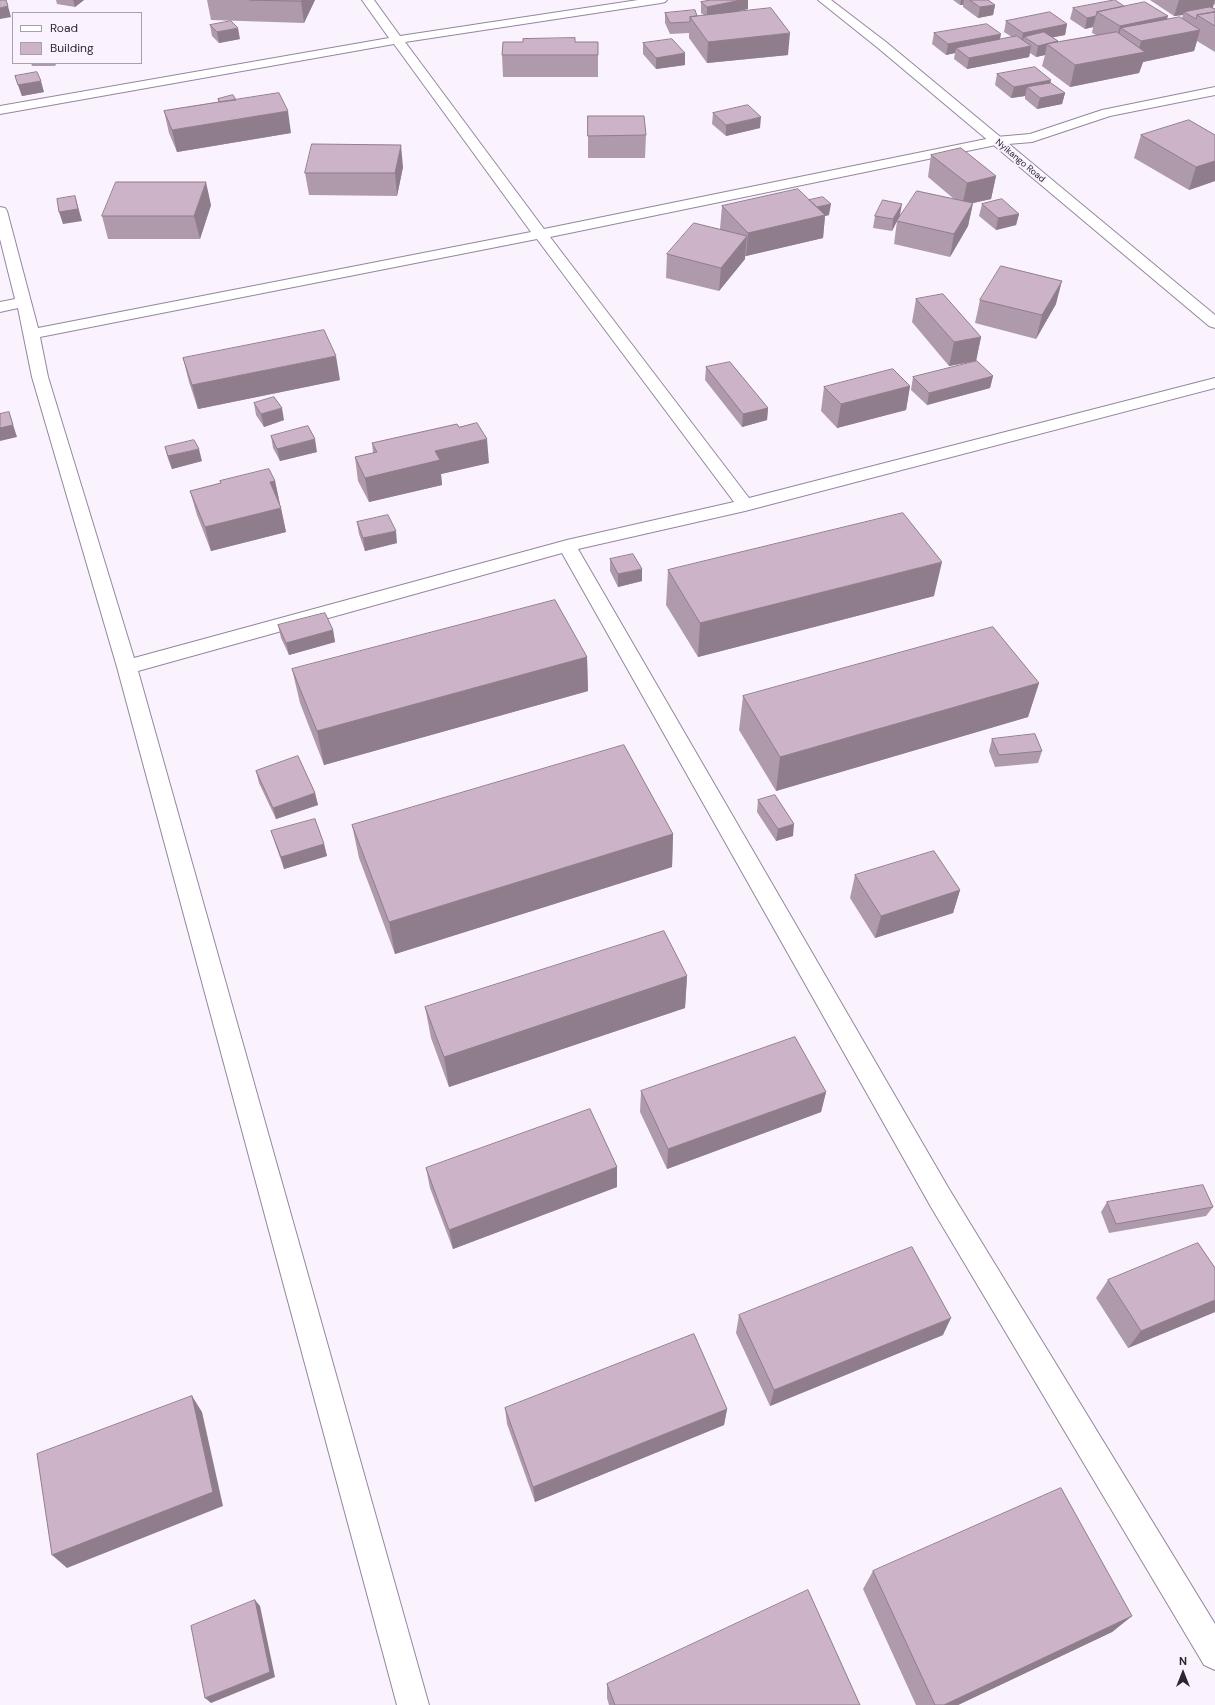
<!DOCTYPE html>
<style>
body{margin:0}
#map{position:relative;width:1215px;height:1705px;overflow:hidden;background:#faf3fe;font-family:"DM Sans",sans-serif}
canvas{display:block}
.legend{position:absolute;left:12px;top:12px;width:130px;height:52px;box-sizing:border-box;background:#faf3fe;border:1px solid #a8a1ac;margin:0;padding:5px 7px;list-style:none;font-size:12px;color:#2d2631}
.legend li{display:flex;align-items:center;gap:8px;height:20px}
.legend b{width:20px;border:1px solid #a8a1ac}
.north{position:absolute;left:1163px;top:1653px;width:40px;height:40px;-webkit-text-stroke:3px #faf3fe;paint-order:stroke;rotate:0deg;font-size:11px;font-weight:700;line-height:16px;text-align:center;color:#2d2631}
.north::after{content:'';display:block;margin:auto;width:14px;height:18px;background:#2d2631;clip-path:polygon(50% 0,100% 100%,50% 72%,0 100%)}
</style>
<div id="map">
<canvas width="1215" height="1705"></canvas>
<ul class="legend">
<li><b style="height:5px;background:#fff"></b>Road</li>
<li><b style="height:11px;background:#ccb3c8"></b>Building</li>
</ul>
<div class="north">N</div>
</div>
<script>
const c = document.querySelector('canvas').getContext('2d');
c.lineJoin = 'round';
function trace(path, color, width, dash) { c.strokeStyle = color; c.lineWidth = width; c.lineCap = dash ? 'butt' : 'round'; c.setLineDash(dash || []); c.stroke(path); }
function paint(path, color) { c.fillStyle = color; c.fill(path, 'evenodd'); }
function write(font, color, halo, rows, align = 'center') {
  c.font = font + ' "DM Sans",sans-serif'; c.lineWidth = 4; c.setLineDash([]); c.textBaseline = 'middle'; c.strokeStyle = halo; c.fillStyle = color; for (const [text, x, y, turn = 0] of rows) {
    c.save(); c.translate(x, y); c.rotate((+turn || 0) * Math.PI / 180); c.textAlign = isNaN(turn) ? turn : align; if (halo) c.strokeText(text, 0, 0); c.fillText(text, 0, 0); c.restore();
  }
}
const minor = new Path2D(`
 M 362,0 L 374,0 L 400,36 L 638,0 L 667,0 L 665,2 L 661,3 L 405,42 L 544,229 L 996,137 L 1030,134 L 1102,110 L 1215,87 L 1215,95 L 1110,116 L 1032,142 L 996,145 L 550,237 L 749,498 L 1215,378 L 1215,388 L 745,511 L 578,549 L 949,1189 L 1215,1624 L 1215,1670 L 1204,1665 L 931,1207 L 562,553 L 138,671 L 429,1705 L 397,1705 L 117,667 L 32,377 L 18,308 L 0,312 L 0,302 L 15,299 L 0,239 L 0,207 L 5,208 L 7,211 L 38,328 L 531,232 L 394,44 L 0,114 L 0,106 L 389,38 ZM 537,239 L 734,502 L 567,540 L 134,658 L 48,377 L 40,337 Z`);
const tertiary = new Path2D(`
 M 818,0 L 831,0 L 886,42 L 1215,315 L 1215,328 L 1209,326 L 878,48 Z`);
const wall = new Path2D(`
 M 56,0 L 84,0 L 75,7 L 57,4 Z
 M 207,0 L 315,0 L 304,23 L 211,20 Z
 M 711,0 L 748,0 L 748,9 L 736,12 L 788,55 L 707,63 L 689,38 L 689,33 L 670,34 L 665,23 L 665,13 L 697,16 L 704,15 L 701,13 L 701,2 Z
 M 953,0 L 989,0 L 988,0 L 995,5 L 993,15 L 978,18 L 963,7 L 963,5 L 960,5 Z
 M 1150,0 L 1215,0 L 1215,5 L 1214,4 L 1213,8 L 1215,9 L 1215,52 L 1197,41 L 1194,51 L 1143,62 L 1139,73 L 1070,87 L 1042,66 L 1045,55 L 1036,57 L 1030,53 L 1029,57 L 967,69 L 954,59 L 955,53 L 946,55 L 932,44 L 934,33 L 1000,40 L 1012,37 L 1004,32 L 1006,21 L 1067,24 L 1065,35 L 1052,37 L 1058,41 L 1058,42 L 1096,35 L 1092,33 L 1093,27 L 1085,29 L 1070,19 L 1073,8 L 1124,6 L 1167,19 L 1182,18 L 1183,15 L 1174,16 Z
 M 210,25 L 240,39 L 219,43 L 212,36 Z
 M 523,42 L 598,42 L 598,77 L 503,77 L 502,55 Z
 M 643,43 L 685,65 L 656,69 L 643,54 Z
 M 31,63 L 57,63 L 55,66 L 32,66 Z
 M 997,74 L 1051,83 L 1065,93 L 1062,104 L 1037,109 L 1025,99 L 1025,96 L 1011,98 L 995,85 Z
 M 15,76 L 44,92 L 22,96 Z
 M 218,99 L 236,100 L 291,133 L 177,152 L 169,133 L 164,111 L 218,102 Z
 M 713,113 L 760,128 L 726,136 L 712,124 Z
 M 588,116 L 646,135 L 645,158 L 588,158 Z
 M 1141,135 L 1215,135 L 1215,181 L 1189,190 L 1134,158 Z
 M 931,155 L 996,176 L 991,199 L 973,203 L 968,226 L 950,257 L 894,244 L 897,221 L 954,199 L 928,177 Z
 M 403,167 L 397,196 L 309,195 L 305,173 Z
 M 809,200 L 829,215 L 825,216 L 823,238 L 746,256 L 745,256 L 745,259 L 719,291 L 666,278 L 667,254 L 720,229 L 722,206 Z
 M 982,204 L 1019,214 L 1016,225 L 996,230 L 979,216 Z
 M 211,205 L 200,239 L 108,239 L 102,216 Z
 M 900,215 L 892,231 L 873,228 L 875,216 Z
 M 916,299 L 981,337 L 976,361 L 949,366 L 912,322 Z
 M 980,300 L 1056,304 L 1036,339 L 975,323 Z
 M 183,358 L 340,380 L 198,409 L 189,382 Z
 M 706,367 L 768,408 L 767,420 L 742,427 L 705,380 Z
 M 993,376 L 990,388 L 927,405 L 911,390 L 913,377 Z
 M 910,386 L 906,410 L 837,428 L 821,411 L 824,387 Z
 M 254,403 L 284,420 L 264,427 L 256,415 Z
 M 459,427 L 489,463 L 441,474 L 442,485 L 369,502 L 358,481 L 355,457 L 373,453 L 372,443 Z
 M 271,436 L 317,452 L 280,461 L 273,448 Z
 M 165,447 L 202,461 L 172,469 L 168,459 Z
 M 275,481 L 286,532 L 211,551 L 197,515 L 190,491 Z
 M 357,522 L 397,543 L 365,551 L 359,534 Z
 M 610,559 L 642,581 L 618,587 L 610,571 Z
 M 668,570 L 934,596 L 698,657 L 666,605 Z
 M 278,625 L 333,630 L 335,642 L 289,655 L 281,638 Z
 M 587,657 L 588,691 L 324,765 L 300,703 L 292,669 Z
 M 1039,683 L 1028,717 L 776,791 L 739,730 L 743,696 Z
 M 992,739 L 1042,751 L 1038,763 L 995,767 L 989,751 Z
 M 256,771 L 315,793 L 318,805 L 276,819 L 259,783 Z
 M 758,800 L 793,836 L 776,841 L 757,812 Z
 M 352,825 L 673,834 L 672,867 L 395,954 L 359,858 Z
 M 271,831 L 324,844 L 327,856 L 284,869 L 275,843 Z
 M 855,875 L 960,890 L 953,913 L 875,938 L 850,898 Z
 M 687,976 L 685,1008 L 449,1087 L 431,1038 L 425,1007 Z
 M 641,1091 L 826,1092 L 821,1112 L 667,1169 L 640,1112 Z
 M 617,1167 L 617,1187 L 453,1249 L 430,1188 L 426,1168 Z
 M 1107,1202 L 1213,1207 L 1206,1216 L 1109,1233 L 1101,1212 Z
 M 1215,1268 L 1215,1312 L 1128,1348 L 1096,1298 L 1108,1280 Z
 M 739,1315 L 943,1335 L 770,1406 L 736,1333 Z
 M 505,1408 L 727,1409 L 724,1425 L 535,1502 L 507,1424 Z
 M 873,1571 L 1132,1616 L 1112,1632 L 958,1705 L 916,1705 L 863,1589 Z
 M 607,1684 L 860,1705 L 609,1705 L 607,1698 Z`);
const shadedWall = new Path2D(`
 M 73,0 L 84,0 L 75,7 Z
 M 302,0 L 315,0 L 304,23 L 301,1 Z
 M 741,0 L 748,0 L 748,9 L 707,18 L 707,7 Z
 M 961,0 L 964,0 L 963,5 L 960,5 Z
 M 1179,0 L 1215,0 L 1212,9 L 1184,12 L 1183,15 L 1174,16 Z
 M 995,5 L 993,15 L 978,18 L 980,7 Z
 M 8,6 L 11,17 L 0,19 L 0,8 Z
 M 1096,16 L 1093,27 L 1085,29 L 1087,18 Z
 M 1168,16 L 1162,37 L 1200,30 L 1194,51 L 1143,62 L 1139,73 L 1070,87 L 1075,65 L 1138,53 L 1141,41 L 1121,28 L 1116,47 L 1114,48 L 1120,26 Z
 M 1067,24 L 1065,35 L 1031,42 L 1024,37 L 1022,44 L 1021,44 L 1023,33 Z
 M 238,28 L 240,39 L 219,43 L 217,32 Z
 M 790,33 L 788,55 L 707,63 L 708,42 Z
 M 1001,34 L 999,45 L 956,48 L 955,53 L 946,55 L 948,44 Z
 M 1058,41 L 1056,51 L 1047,44 L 1045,55 L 1036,57 L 1038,46 Z
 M 1031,46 L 1029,57 L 967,69 L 969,58 Z
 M 685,53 L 685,65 L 656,69 L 656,58 Z
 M 1051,80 L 1049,91 L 1027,87 L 1025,96 L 1011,98 L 1014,87 Z
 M 41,81 L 44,92 L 22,96 L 18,85 Z
 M 1065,93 L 1062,104 L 1037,109 L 1040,98 Z
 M 288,111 L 291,133 L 177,152 L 172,130 Z
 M 761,117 L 760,128 L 726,136 L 726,125 Z
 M 401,145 L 403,167 L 397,196 L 395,173 Z
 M 1215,149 L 1215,181 L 1189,190 L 1196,167 Z
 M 996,176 L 991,199 L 973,203 L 968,226 L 950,257 L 954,234 L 962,206 L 967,183 Z
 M 206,182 L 211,205 L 200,239 L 194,216 Z
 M 75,196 L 82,221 L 63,224 L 59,212 Z
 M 831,204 L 829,215 L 825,216 L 823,238 L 746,256 L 748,233 L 814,207 Z
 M 902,204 L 900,215 L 892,231 L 893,219 Z
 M 1019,214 L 1016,225 L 996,230 L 998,218 Z
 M 747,236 L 745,259 L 719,291 L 721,268 Z
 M 1062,281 L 1056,304 L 1036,339 L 1042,315 Z
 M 981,337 L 976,361 L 949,366 L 954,342 Z
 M 336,356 L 340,380 L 198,409 L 192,385 Z
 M 993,376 L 990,388 L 927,405 L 929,393 Z
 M 910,386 L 906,410 L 837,428 L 841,404 Z
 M 282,408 L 284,420 L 264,427 L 261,414 Z
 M 768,408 L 767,420 L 742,427 L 743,414 Z
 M 9,412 L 17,437 L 0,441 L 0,428 Z
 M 315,439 L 317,452 L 280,461 L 277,449 Z
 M 487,439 L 489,463 L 441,474 L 442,485 L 369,502 L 365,478 L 435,451 Z
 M 199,449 L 202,461 L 172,469 L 168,456 Z
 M 275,481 L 280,505 L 270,482 Z
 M 281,508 L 286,532 L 211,551 L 205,527 Z
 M 396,531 L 397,543 L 365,551 L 363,538 Z
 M 942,562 L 934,596 L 698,657 L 700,623 Z
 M 642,569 L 642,581 L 618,587 L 618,574 Z
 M 333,630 L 335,642 L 289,655 L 286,643 Z
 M 587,657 L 588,691 L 324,765 L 317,731 Z
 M 1039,683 L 1028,717 L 776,791 L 780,757 Z
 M 315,793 L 318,805 L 276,819 L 273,808 Z
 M 794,824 L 793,836 L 776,841 L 778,829 Z
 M 673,834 L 672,867 L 395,954 L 389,922 Z
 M 324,844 L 327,856 L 284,869 L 281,857 Z
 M 960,890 L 953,913 L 875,938 L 881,916 Z
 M 687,976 L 685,1008 L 449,1087 L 444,1057 Z
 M 826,1092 L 821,1112 L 667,1169 L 668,1149 Z
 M 617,1167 L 617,1187 L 453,1249 L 449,1230 Z
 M 1215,1300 L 1215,1312 L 1128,1348 L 1141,1331 Z
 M 951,1318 L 943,1335 L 770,1406 L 774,1390 Z
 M 192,1396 L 202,1412 L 223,1506 L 67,1568 L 52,1555 Z
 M 727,1409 L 724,1425 L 535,1502 L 533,1487 Z
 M 255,1600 L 260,1606 L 275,1677 L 211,1703 L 205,1698 Z
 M 1132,1616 L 1112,1632 L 958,1705 L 944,1705 Z`);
const building = new Path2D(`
 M 0,0 L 6,0 L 8,6 L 0,8 Z
 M 250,0 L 302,0 L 301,1 Z
 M 711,0 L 741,0 L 707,7 L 701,2 Z
 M 970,0 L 988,0 L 995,5 L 980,7 Z
 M 1115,0 L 1124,6 L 1097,12 L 1096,16 L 1087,18 L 1073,8 Z
 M 1145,2 L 1168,16 L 1120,26 L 1097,12 Z
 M 1210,7 L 1215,9 L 1215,12 L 1197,15 L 1196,19 L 1184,12 Z
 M 771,8 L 790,33 L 708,42 L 690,17 Z
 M 695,10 L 697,16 L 690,17 L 690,22 L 670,23 L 665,13 Z
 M 1050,12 L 1067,24 L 1023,33 L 1006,21 Z
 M 1215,12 L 1215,26 L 1197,15 Z
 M 1180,17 L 1200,30 L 1141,41 L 1121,28 Z
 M 231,21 L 238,28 L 217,32 L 210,25 Z
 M 987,24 L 1001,34 L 948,44 L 934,33 Z
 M 1044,32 L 1058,41 L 1038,46 L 1024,37 Z
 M 1117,32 L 1145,52 L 1075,65 L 1047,44 Z
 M 1017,36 L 1031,46 L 969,58 L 956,48 Z
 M 575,38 L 575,42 L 598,42 L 598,55 L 502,55 L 503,42 L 523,42 L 523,39 Z
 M 672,39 L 685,53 L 656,58 L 643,43 Z
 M 1035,67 L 1051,80 L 1014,87 L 997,74 Z
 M 37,72 L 41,81 L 18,85 L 15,76 Z
 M 1051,83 L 1065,93 L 1040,98 L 1027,87 Z
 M 279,93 L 288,111 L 172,130 L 164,111 Z
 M 233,95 L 236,100 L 220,102 L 218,99 Z
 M 748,105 L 761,117 L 726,125 L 713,113 Z
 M 588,116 L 644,116 L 646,135 L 588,136 Z
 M 1189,120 L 1215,135 L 1215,161 L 1196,167 L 1141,135 Z
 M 312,144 L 401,145 L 395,173 L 305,173 Z
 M 961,148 L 996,176 L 967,183 L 931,155 Z
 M 116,182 L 206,182 L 194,216 L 102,216 Z
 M 798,189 L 825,215 L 748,233 L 722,206 Z
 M 917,191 L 973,203 L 954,234 L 897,221 Z
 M 75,196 L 78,209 L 59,212 L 57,199 Z
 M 823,197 L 831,204 L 817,207 L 809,200 Z
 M 1002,199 L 1019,214 L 998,218 L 982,204 Z
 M 883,200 L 902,204 L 893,219 L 875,216 Z
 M 694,223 L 747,236 L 721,268 L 667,254 Z
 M 1001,266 L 1062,281 L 1042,315 L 980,300 Z
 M 943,294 L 981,337 L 954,342 L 916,299 Z
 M 324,330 L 336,356 L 192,385 L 183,358 Z
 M 977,361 L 993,376 L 929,393 L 913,377 Z
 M 730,362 L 768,408 L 743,414 L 706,367 Z
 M 893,369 L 910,386 L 841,404 L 824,387 Z
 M 274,397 L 282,408 L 261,414 L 254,403 Z
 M 9,412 L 13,425 L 0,428 L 0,414 Z
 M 477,423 L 487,439 L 435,451 L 440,460 L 365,478 L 355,457 L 377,452 L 372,443 L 457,424 L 459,427 Z
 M 308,426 L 315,439 L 277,449 L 271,436 Z
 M 194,440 L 199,449 L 168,456 L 165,447 Z
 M 269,469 L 275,481 L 270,482 L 281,508 L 205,527 L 190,491 L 221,483 L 220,481 Z
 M 903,513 L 942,562 L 700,623 L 668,570 Z
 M 388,515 L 396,531 L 363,538 L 357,522 Z
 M 633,554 L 642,569 L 618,574 L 610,559 Z
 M 555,600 L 587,657 L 317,731 L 292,669 Z
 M 325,613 L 333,630 L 286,643 L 278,625 Z
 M 993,627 L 1039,683 L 780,757 L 743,696 Z
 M 1035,734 L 1042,751 L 999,755 L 992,739 Z
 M 624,745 L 673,834 L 389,922 L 352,825 Z
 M 298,756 L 315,793 L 273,808 L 256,771 Z
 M 775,795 L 794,824 L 778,829 L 758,800 Z
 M 315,819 L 324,844 L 281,857 L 271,831 Z
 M 934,851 L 960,890 L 881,916 L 855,875 Z
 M 664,931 L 687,976 L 444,1057 L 425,1007 Z
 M 795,1037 L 826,1092 L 668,1149 L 641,1091 Z
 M 590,1109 L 617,1167 L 449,1230 L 426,1168 Z
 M 1203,1185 L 1213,1207 L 1116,1224 L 1107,1202 Z
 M 1198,1243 L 1215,1268 L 1215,1300 L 1141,1331 L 1108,1280 Z
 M 912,1247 L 951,1318 L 774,1390 L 739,1315 Z
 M 694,1334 L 727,1409 L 533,1487 L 505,1408 Z
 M 192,1396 L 213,1492 L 52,1555 L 37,1454 Z
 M 1061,1488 L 1132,1616 L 944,1705 L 935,1705 L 873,1571 Z
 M 808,1590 L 860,1705 L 615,1705 L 607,1684 Z
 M 255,1600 L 270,1672 L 205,1698 L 191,1626 Z`);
const farStreetnames = [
 ["Nyikango Road",1020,161,40]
];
trace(minor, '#95869f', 2);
trace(tertiary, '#95869f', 2);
paint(minor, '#fff');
paint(tertiary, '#fff');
paint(wall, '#af9aac');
paint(shadedWall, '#8f7d8c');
paint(building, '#ccb3c8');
trace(building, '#8f7d8c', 1);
write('9px', '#2d2631', '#faf3fe', farStreetnames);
</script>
